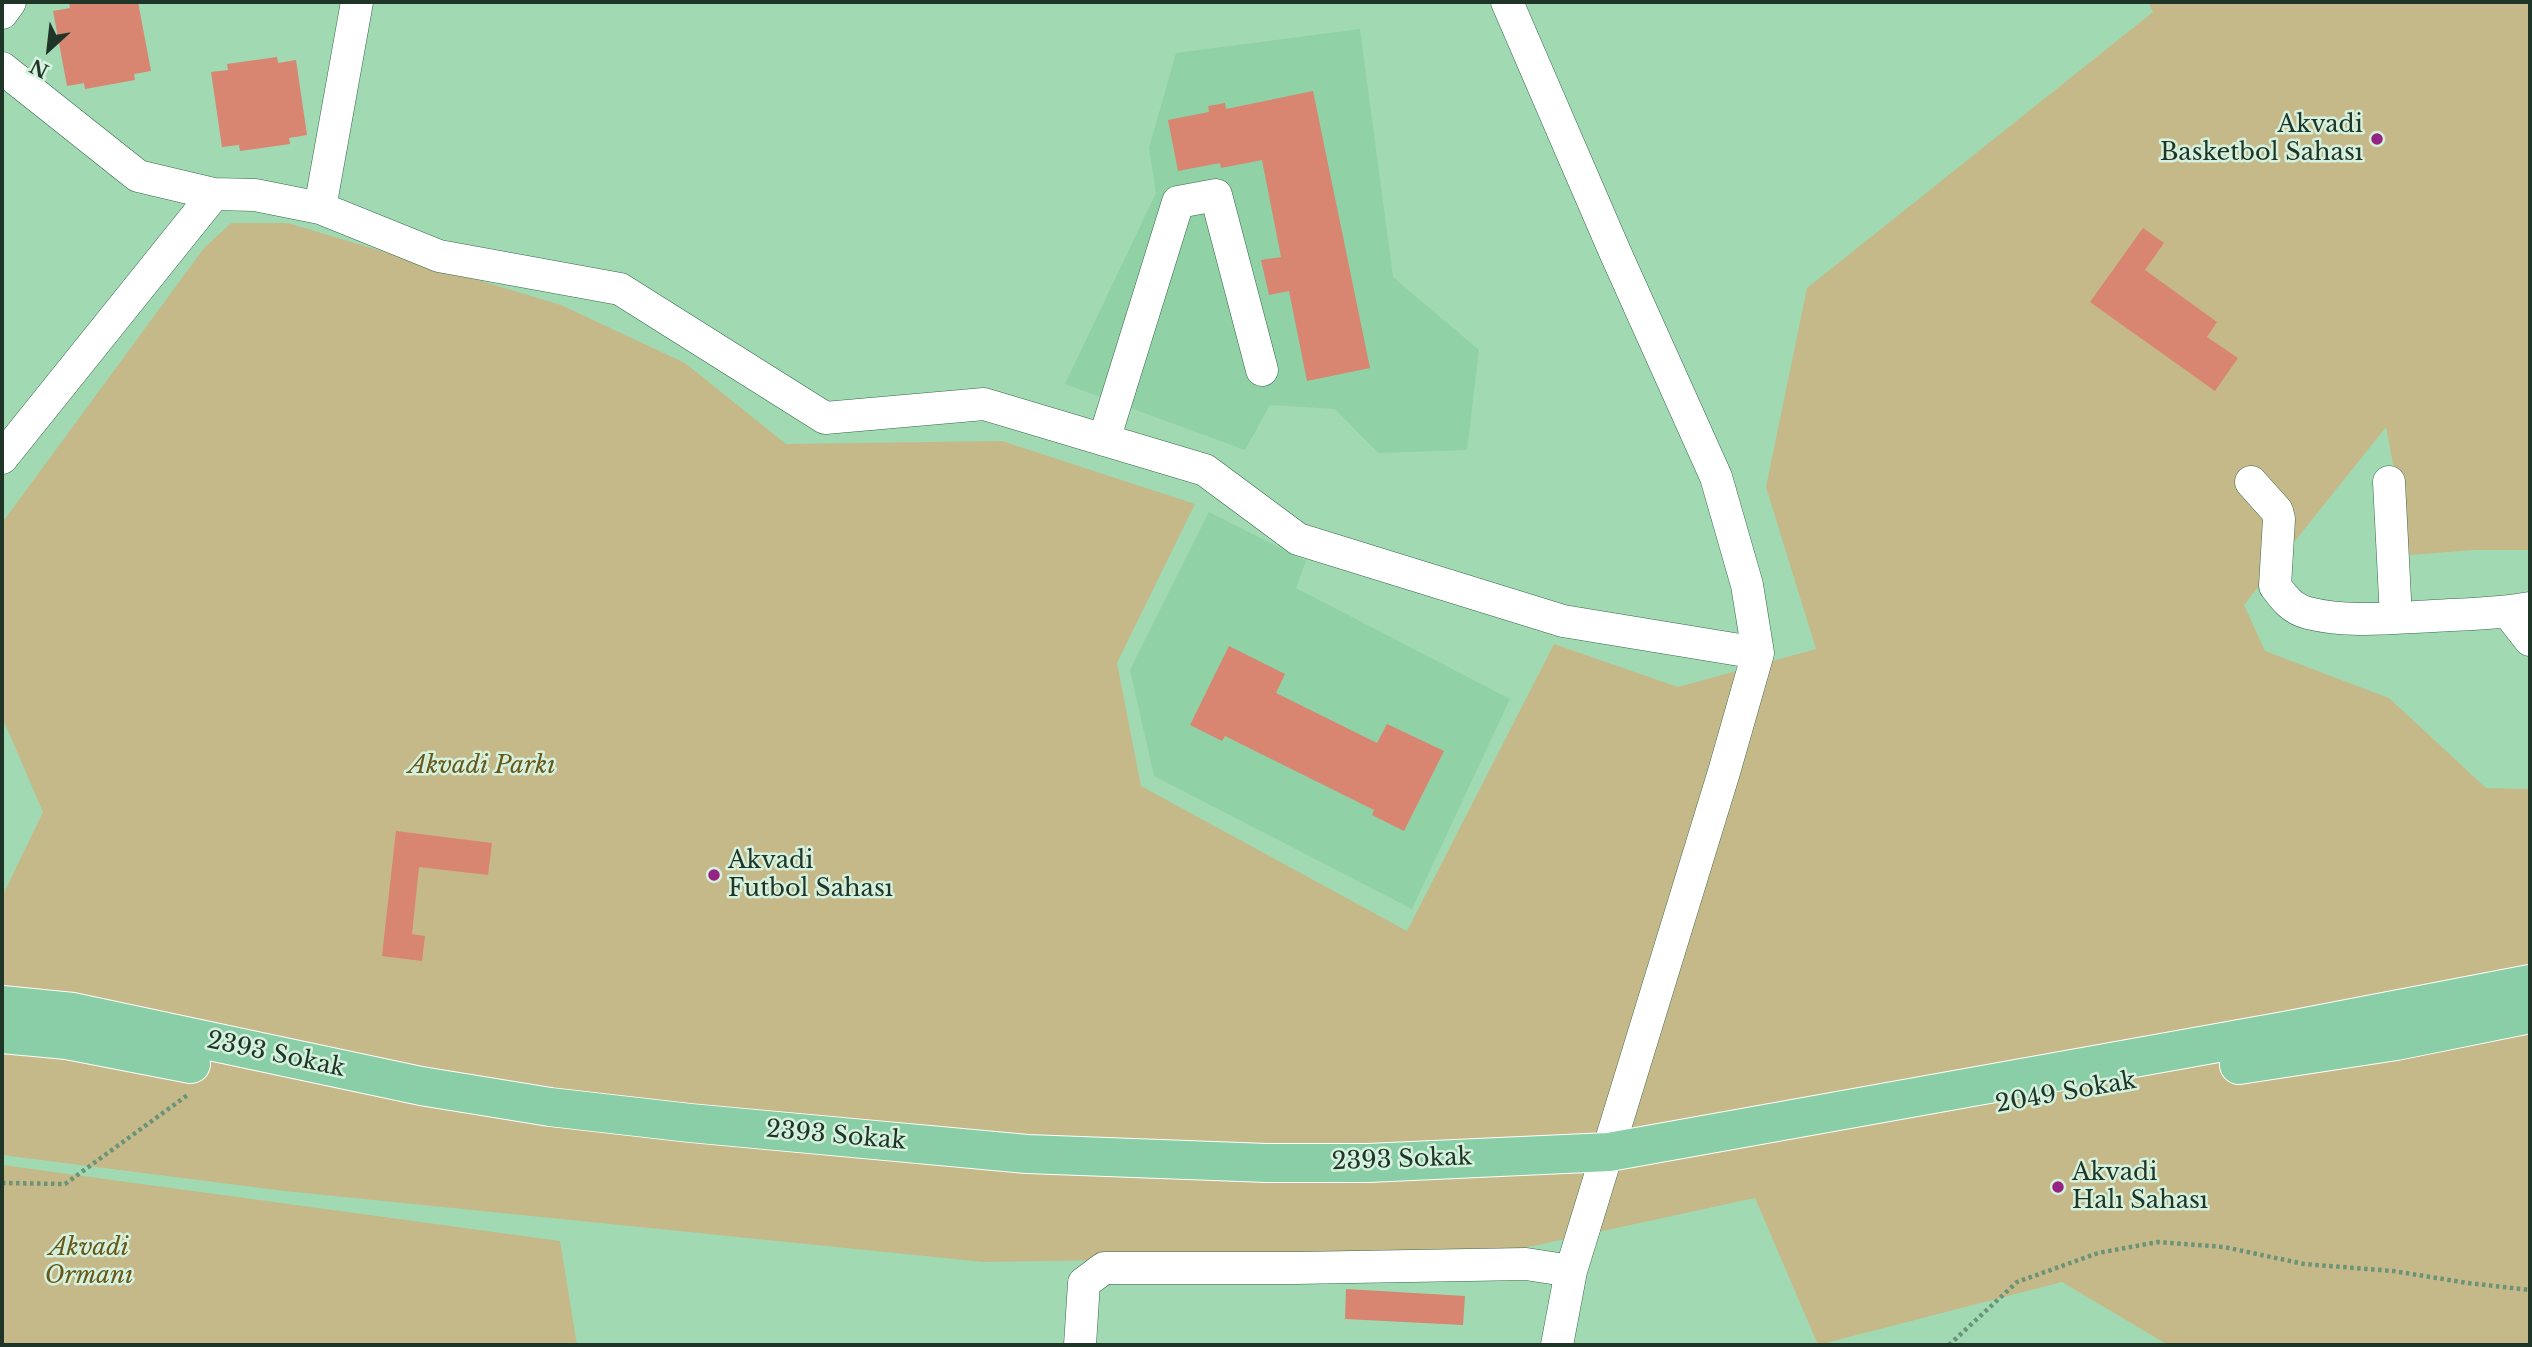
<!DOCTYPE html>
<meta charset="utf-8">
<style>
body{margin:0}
#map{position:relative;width:2532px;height:1347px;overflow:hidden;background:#a1d9b3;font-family:"Libre Baskerville",serif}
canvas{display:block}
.frame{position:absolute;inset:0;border:4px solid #1f3527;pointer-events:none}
.north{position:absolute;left:14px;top:14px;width:70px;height:70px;-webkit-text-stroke:5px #d6f2de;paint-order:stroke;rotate:207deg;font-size:19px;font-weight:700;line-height:28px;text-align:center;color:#1f3527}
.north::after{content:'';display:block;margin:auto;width:24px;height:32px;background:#1f3527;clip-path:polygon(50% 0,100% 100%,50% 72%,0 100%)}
</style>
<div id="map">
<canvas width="2532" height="1347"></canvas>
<div class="frame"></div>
<div class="north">N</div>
</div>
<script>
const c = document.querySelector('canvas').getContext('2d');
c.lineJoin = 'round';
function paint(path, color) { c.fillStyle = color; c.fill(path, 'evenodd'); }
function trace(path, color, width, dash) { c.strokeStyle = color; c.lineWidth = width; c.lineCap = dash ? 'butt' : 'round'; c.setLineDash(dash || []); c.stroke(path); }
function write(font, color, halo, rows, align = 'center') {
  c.font = font + ' "Libre Baskerville",serif'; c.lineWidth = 5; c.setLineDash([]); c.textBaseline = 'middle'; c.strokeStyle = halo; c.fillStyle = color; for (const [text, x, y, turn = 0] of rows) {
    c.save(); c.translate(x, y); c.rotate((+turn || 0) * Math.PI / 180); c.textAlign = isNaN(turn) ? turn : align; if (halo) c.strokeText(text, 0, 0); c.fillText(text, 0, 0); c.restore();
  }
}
const built = new Path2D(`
 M 1360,29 L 1393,277 L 1479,350 L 1467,450 L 1378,453 L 1335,409 L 1270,405 L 1245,450 L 1065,384 L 1156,193 L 1149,148 L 1176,53 Z
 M 1209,512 L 1306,561 L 1296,588 L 1510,699 L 1412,909 L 1154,776 L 1130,670 Z`);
const green = new Path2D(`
 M 2148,2 L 2530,2 L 2530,550 L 2472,550 L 2410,555 L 2386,427 L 2244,605 L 2265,651 L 2389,698 L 2486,788 L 2530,789 L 2530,1345 L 2168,1345 L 2062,1282 L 1818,1345 L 1755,1198 L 1496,1254 L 984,1262 L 285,1191 L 2,1155 L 2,897 L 43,812 L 2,717 L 2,523 L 204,248 L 231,223 L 288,223 L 561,305 L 685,363 L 786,444 L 1002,441 L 1195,504 L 1117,663 L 1141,786 L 1407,931 L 1554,644 L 1678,687 L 1816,649 L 1766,487 L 1807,288 L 2153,12 Z
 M 2,1165 L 560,1241 L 577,1345 L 2,1345 Z`);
const building = new Path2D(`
 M 69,2 L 138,2 L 151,71 L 134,74 L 135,80 L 85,89 L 84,83 L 67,86 L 53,11 L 70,8 Z
 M 277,57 L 278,63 L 296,60 L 307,135 L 289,138 L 290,144 L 240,151 L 239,145 L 222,147 L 211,72 L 228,70 L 227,64 Z
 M 1313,91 L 1370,368 L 1307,381 L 1289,291 L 1269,295 L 1261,260 L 1281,257 L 1262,160 L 1221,168 L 1220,163 L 1178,171 L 1168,120 L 1209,112 L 1208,106 L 1225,103 L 1226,109 Z
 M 2143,228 L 2164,243 L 2145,270 L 2217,322 L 2207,337 L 2238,358 L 2215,391 L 2090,302 Z
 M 1229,646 L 1285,674 L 1276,693 L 1377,743 L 1387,724 L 1444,751 L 1404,831 L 1372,815 L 1374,810 L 1225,736 L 1222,741 L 1190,725 Z
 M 396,831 L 492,843 L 488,875 L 419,867 L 412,934 L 425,936 L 422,961 L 382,956 Z
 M 1346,1289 L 1465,1296 L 1463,1325 L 1345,1319 Z`);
const path = new Path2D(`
 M 2,1183 L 65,1184 L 189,1094
 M 1949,1345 L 2017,1282 L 2098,1253 L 2158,1242 L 2224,1247 L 2304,1264 L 2393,1271 L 2468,1283 L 2530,1290`);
const minor = new Path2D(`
 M 1507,2 L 1615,252 L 1716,477 L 1747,585 L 1758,653 L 1724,772 L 1571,1271 L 1557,1345
 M 2,13 L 10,2
 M 2,68 L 138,176 L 214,194 L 255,195 L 320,208 L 439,256 L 620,289 L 825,418 L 984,404 L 1205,470 L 1298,539 L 1563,621 L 1758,653
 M 320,208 L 357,2
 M 1104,440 L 1178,202 L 1216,195 L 1262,370
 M 2,458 L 214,194
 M 2251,482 L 2277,511 L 2279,519 L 2275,586 C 2284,598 2292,609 2308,613 C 2348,623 2392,618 2433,616 C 2465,614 2498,614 2530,608
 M 2389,482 L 2396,618
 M 2508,612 L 2530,640
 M 1080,1345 L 1084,1283 L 1104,1268 L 1295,1268 L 1526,1264 L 1571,1271`);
const major = new Path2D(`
 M 2,1005 L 73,1012 L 421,1086 L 550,1107 L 690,1123 L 1027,1154 L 1267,1163 L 1368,1163 L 1609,1152 L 2290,1030 L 2530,984
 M 2,1034 L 67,1040 L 191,1064
 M 2239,1065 L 2396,1041 L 2530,1014`);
const markers = [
 [2377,139,7,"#942383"],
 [714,875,7,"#942383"],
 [2058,1187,7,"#942383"]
];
const poiNames = [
 ["Akvadi",2363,125,"right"],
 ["Basketbol Sahası",2363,153,"right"],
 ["Akvadi",728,861],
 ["Futbol Sahası",728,889],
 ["Akvadi",2072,1173],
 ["Halı Sahası",2072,1201]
];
const parkNames = [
 ["Akvadi Parkı",482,766],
 ["Akvadi",89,1248],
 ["Ormanı",89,1276]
];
const streetNames = [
 ["2393 Sokak",276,1055,12],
 ["2049 Sokak",2066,1093,-10],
 ["2393 Sokak",836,1136,5],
 ["2393 Sokak",1402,1160,-2]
];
paint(built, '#91d1a6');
paint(green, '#c6b989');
paint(building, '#d88571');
trace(minor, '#346948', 33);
trace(major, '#fff', 40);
trace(path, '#6a9377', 4.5, [3.5, 3.5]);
trace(minor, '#fff', 32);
trace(major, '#89cea7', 38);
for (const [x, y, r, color] of markers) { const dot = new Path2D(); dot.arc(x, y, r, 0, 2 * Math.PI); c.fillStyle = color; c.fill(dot); trace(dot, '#d6f2de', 2.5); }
write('24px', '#1f3527', '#d6f2de', poiNames, 'left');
write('italic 24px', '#675718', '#d6f2de', parkNames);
write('24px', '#1f3527', '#d6f2de', streetNames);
</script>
